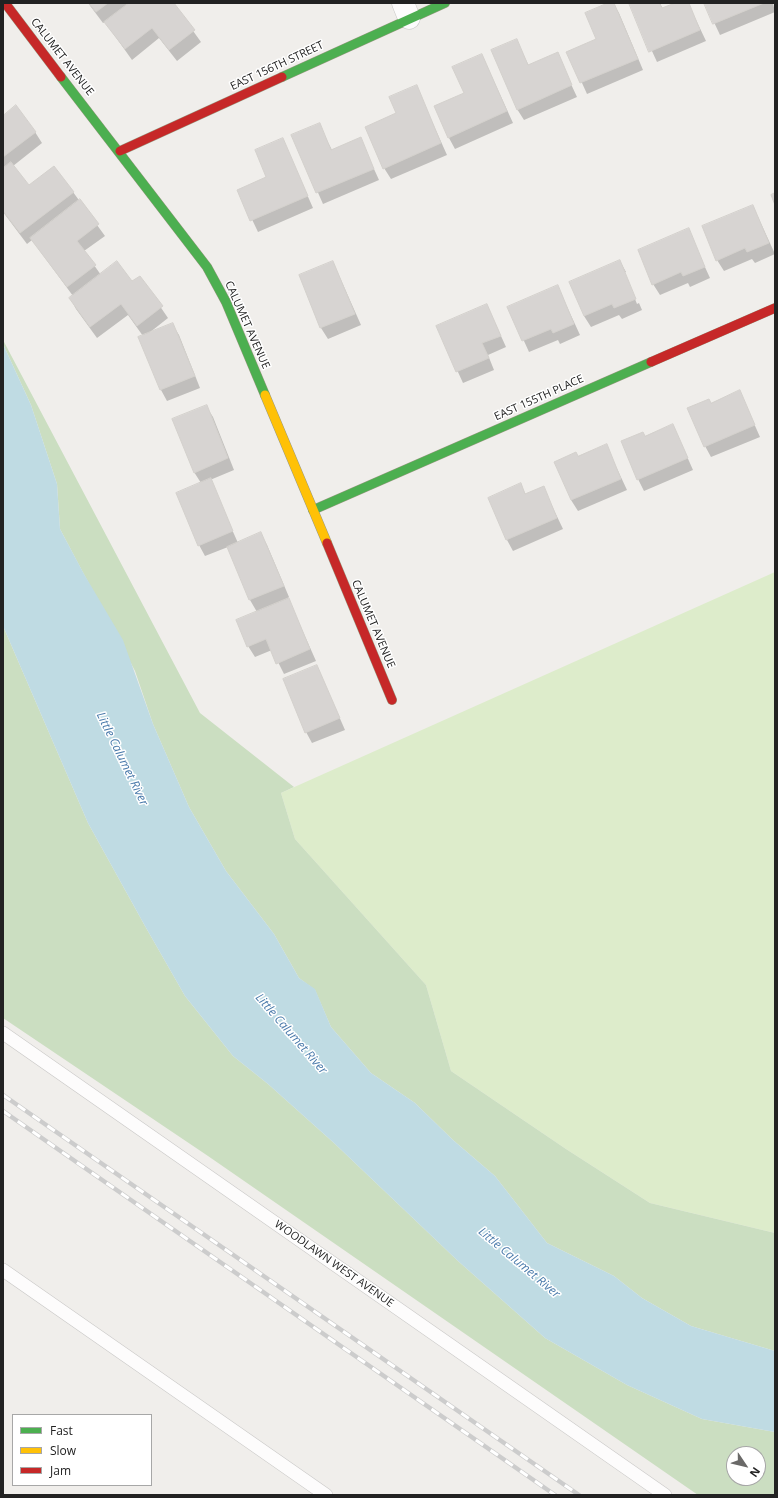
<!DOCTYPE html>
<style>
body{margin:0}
#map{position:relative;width:778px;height:1498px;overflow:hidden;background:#f0eeeb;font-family:"Open Sans",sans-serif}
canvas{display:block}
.frame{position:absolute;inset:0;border:4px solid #222;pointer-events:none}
.legend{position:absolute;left:12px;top:1414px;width:140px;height:72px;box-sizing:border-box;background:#fff;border:1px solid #a7a7a7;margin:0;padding:5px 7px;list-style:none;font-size:12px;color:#222}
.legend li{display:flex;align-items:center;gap:8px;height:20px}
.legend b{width:20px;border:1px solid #a7a7a7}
.north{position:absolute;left:726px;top:1446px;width:40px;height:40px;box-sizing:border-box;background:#fff;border:1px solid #a7a7a7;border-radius:50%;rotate:125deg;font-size:11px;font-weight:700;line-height:16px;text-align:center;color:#222}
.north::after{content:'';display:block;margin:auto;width:14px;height:18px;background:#6a6968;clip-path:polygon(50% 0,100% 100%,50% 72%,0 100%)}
</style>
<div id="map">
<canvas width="778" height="1498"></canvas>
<div class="frame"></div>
<ul class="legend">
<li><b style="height:5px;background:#4caf50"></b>Fast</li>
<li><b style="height:5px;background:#ffc107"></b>Slow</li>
<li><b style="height:5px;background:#c62828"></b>Jam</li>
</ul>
<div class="north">N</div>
</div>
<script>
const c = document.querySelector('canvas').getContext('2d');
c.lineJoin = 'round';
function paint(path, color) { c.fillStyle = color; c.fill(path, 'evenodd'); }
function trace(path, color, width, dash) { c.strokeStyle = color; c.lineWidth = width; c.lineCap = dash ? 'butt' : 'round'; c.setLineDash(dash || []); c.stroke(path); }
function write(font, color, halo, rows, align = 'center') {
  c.font = font + ' "Open Sans",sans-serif'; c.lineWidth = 3; c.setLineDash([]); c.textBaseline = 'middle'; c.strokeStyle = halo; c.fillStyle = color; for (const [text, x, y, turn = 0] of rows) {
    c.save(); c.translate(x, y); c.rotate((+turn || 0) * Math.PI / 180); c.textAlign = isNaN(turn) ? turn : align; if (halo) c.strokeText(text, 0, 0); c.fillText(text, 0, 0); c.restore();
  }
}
const grass = new Path2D(`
 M 775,572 L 775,1233 L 650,1203 L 566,1149 L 451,1071 L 426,985 L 295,839 L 281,793 Z`);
const forest = new Path2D(`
 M 3,340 L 200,713 L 294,787 L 281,793 L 295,839 L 426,985 L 451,1071 L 566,1149 L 650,1203 L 775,1233 L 775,1351 L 691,1326 L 642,1298 L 614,1276 L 547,1243 L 495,1176 L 453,1140 L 415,1103 L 371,1073 L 331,1027 L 315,990 L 299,978 L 274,934 L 226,871 L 189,807 L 153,724 L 135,671 L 60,529 L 57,484 L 31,405 L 3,344 Z
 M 3,626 L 88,823 L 145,926 L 185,996 L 233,1056 L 268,1084 L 334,1143 L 458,1261 L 545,1338 L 627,1385 L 702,1419 L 775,1432 L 775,1495 L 698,1495 L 208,1156 L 3,1018 ZM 734,1454 L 758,1454 L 758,1478 L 734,1478 Z`);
const water = new Path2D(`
 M 3,344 L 31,405 L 57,484 L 60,529 L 84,574 L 123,640 L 153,724 L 189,807 L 226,871 L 274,934 L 299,978 L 315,989 L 331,1027 L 371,1073 L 415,1103 L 453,1140 L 495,1176 L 547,1243 L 614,1276 L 642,1298 L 691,1326 L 775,1351 L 775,1432 L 702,1419 L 627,1385 L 545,1338 L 458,1261 L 334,1143 L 268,1084 L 233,1056 L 185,996 L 145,926 L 88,823 L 3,626 Z`);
const shadow = new Path2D(`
 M 88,3 L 173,3 L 201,42 L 177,61 L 159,38 L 132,60 L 105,22 L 103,23 Z
 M 610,3 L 613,3 L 619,13 L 643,70 L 587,94 L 568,52 L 597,40 Z
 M 630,3 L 660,3 L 663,9 L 677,3 L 688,3 L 706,41 L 657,62 Z
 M 705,3 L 773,3 L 775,12 L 720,35 Z
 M 516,40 L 529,66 L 557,54 L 577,97 L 524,120 L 517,109 Z
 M 482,55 L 513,123 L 455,149 L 449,138 Z
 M 416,86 L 447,155 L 391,179 L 384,168 L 397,114 Z
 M 3,117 L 35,132 L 42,143 L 13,166 L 28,186 L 73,192 L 105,236 L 84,251 L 101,275 L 132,283 L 140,277 L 168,318 L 149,333 L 172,324 L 179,335 L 200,388 L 167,401 L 161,390 L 139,337 L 143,336 L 128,315 L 97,338 L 76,309 L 70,298 L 73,296 L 32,240 L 27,244 L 3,212 Z
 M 319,125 L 332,150 L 360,138 L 379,180 L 323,204 L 293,136 Z
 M 283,140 L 313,208 L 258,232 L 238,190 L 268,177 Z
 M 753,206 L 775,254 L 755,263 L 752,259 L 724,271 L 717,260 Z
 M 688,230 L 710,278 L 690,287 L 688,283 L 660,295 L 653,284 Z
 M 620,261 L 626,272 L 624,272 L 637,304 L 639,303 L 642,310 L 622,319 L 619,315 L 591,327 L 584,316 Z
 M 333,262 L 361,325 L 328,339 L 321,328 L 300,276 Z
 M 558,287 L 580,335 L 560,344 L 558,340 L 529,352 L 509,308 Z
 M 487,305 L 506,347 L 488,355 L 494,370 L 463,383 L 437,326 Z
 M 740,392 L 760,437 L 711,457 L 705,446 L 711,404 Z
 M 206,406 L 213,417 L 234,470 L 210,480 L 238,543 L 261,534 L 267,545 L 289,597 L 288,598 L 316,661 L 284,674 L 272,650 L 255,657 L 248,646 L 257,612 L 250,600 L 228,547 L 205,556 L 199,545 L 201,483 L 194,472 Z
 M 673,425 L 693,470 L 644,491 L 638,479 L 645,437 Z
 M 606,445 L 627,490 L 578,511 L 571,500 L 578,457 Z
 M 521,485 L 526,495 L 543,487 L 563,529 L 513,551 L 507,540 Z
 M 317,666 L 345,730 L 312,743 L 306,732 Z`);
const building = new Path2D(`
 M 89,3 L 108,3 L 96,12 Z
 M 129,3 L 174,3 L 195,30 L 169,50 L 152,28 L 125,49 L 104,22 Z
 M 608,3 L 614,3 L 638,59 L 580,83 L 566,52 L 596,39 L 585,13 Z
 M 629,3 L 659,3 L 662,8 L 675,3 L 689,3 L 700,30 L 649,52 Z
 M 704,3 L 764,3 L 713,24 Z
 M 517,39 L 528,65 L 558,52 L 572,85 L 517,110 L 491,50 Z
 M 482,54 L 507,111 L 448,138 L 434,106 L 464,93 L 452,67 Z
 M 417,85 L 441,143 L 383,169 L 365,127 L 396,113 L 389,97 Z
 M 16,105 L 36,132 L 3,157 L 3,116 Z
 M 320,123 L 331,150 L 361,137 L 374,169 L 316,193 L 291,135 Z
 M 283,138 L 308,196 L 250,221 L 237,190 L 266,177 L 255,150 Z
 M 11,162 L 29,185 L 54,166 L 74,192 L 20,233 L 3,211 L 3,168 Z
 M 775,193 L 775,205 L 771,195 Z
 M 80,199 L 99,224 L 77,241 L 96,265 L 67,287 L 30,238 Z
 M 753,205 L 769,243 L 747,252 L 745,248 L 716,261 L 702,226 Z
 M 689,228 L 705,267 L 683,276 L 681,272 L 652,285 L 638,250 Z
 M 620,260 L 636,299 L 614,308 L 612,304 L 584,316 L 569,282 Z
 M 117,261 L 132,281 L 140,276 L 163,306 L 137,326 L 121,304 L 90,327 L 69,298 Z
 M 333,261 L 355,314 L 320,328 L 299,275 Z
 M 558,285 L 574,324 L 553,333 L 551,329 L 522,341 L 507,307 Z
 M 487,304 L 501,336 L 482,343 L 489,358 L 456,372 L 436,326 Z
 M 173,323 L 195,376 L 160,390 L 138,337 Z
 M 740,390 L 755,425 L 704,447 L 687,408 L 709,399 L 711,403 Z
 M 207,405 L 228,458 L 194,473 L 172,419 Z
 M 673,424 L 688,458 L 637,480 L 621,441 L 643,432 L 645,436 Z
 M 607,444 L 621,479 L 571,500 L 554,462 L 576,452 L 578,456 Z
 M 211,478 L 233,531 L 198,546 L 176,493 Z
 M 521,483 L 525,494 L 544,486 L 557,518 L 506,540 L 488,498 Z
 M 261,532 L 284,586 L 249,600 L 227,547 Z
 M 289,598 L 310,649 L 276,664 L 266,639 L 247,647 L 236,620 Z
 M 317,665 L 340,718 L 305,733 L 283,679 Z`);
const lane = new Path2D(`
 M 3,1033 L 665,1495
 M 3,1270 L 326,1495`);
const street = new Path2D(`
 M 403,3 L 409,18`);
const fast = new Path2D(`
 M 61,77 L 207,267 L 226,302 L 265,395
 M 282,77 L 445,3
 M 313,510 L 651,362`);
const slow = new Path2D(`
 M 265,395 L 327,543`);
const jam = new Path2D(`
 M 5,3 L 61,77
 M 120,151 L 282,77
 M 651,362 L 775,308
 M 327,543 L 392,700`);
const rail = new Path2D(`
 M 3,1095 L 579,1495
 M 3,1111 L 555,1495`);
const streetNames = [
 ["CALUMET AVENUE",62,57,52],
 ["EAST 156TH STREET",277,66,-25],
 ["CALUMET AVENUE",247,325,66],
 ["EAST 155TH PLACE",539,398,-24],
 ["CALUMET AVENUE",373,624,67],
 ["WOODLAWN WEST AVENUE",334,1264,35]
];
const waterNames = [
 ["Little Calumet River",122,759,64],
 ["Little Calumet River",291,1034,49],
 ["Little Calumet River",519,1263,40]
];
paint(grass, '#ddeccb');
paint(forest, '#cbdec1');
paint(water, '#bfdbe3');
paint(shadow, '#0003');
paint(building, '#d7d4d2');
trace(building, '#d3d0cc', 1);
trace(lane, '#c9c8c7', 14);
trace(street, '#c9c8c7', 23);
trace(fast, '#999a82', 10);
trace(slow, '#999a82', 10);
trace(jam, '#999a82', 10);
trace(lane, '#fdfcfc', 13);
trace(street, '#fdfcfc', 22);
trace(fast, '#4caf50', 9);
trace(slow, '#ffc107', 9);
trace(jam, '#c62828', 9);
trace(rail, '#ccc', 4.5);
trace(rail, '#fff', 3, [9]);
write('11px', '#222', '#fff', streetNames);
write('italic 12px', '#4a7aab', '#fff', waterNames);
</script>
